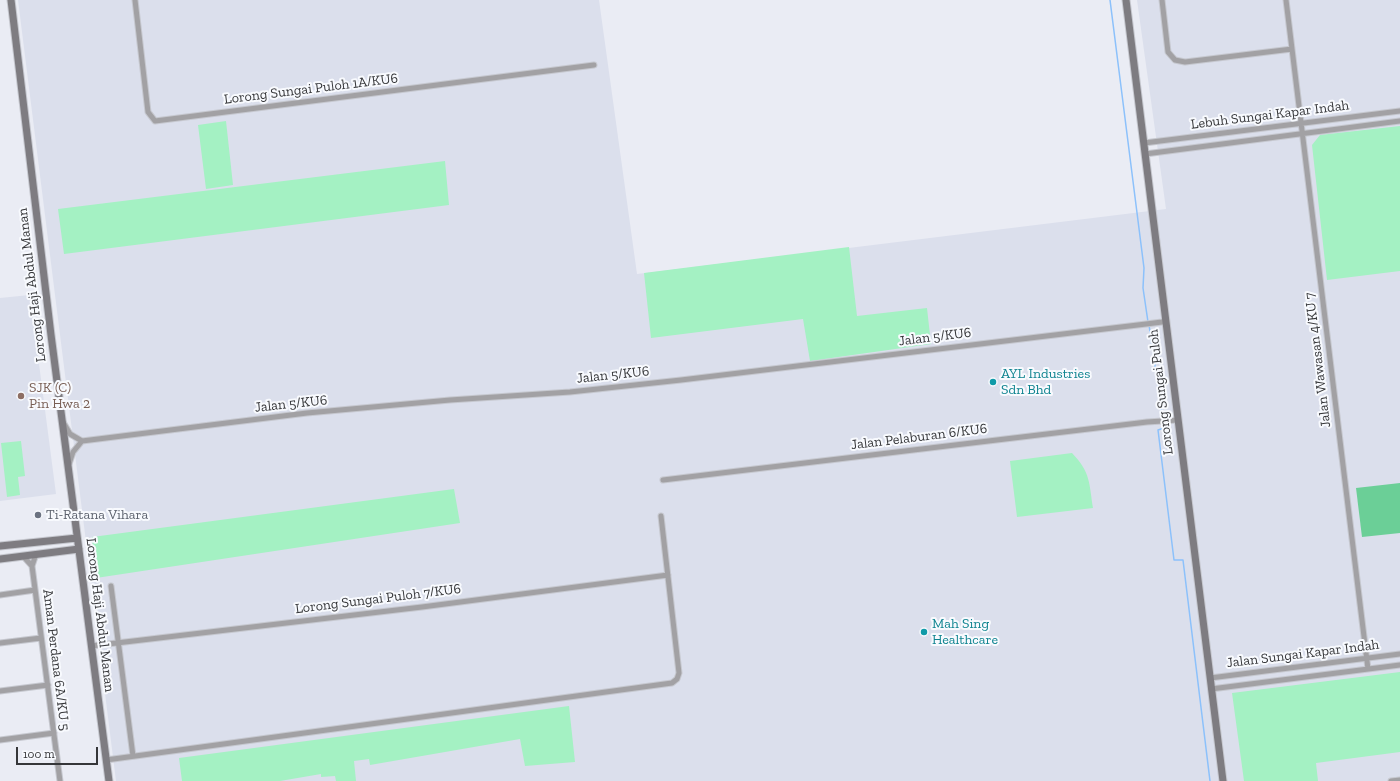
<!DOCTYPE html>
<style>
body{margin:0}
#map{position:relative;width:1400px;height:781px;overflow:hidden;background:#eaecf4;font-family:"Zilla Slab",serif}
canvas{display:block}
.scale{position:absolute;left:16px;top:747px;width:82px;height:18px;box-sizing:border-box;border:2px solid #353639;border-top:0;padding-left:5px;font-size:12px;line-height:14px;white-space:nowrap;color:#353639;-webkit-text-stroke:3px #f8fafe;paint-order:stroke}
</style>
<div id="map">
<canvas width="1400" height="781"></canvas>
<div class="scale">100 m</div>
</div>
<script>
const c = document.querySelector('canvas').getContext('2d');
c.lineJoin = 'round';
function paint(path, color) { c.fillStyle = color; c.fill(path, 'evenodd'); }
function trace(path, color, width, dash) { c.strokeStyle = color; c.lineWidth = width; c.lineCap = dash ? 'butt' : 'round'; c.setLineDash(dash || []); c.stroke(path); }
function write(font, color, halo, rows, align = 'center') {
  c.font = font + ' "Zilla Slab",serif'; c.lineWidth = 4; c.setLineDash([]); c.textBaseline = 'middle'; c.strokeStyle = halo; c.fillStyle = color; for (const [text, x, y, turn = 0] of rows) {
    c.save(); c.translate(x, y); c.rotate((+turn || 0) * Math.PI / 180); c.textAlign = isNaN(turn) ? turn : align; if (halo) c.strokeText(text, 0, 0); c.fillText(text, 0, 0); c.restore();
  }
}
const built = new Path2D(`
 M 18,0 L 599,0 L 637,274 L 1166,209 L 1137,0 L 1400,0 L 1400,781 L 116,781 Z
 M 30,295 L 56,494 L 0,501 L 0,298 Z`);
const green = new Path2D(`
 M 226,121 L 233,185 L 206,189 L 198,125 Z
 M 1400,126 L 1400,271 L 1327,280 L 1312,145 L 1320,135 Z
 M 445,161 L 449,205 L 64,254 L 58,209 Z
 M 849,247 L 857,316 L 927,308 L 931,344 L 810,361 L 803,319 L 651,338 L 644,273 Z
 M 21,441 L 25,476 L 18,477 L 20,495 L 7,497 L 1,443 Z
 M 1072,453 C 1091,473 1089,483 1093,508 L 1017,517 L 1010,461 Z
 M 454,489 L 460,523 L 96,578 L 92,537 Z
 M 1400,672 L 1400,752 L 1316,763 L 1318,781 L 1244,781 L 1232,693 Z
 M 569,706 L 575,762 L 525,766 L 520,739 L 370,765 L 369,759 L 354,761 L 356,781 L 336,781 L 335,776 L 321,777 L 321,774 L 280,781 L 182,781 L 179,758 Z`);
const forest = new Path2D(`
 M 1400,483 L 1400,533 L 1362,537 L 1356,488 Z`);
const stream = new Path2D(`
 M 1110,0 L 1144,268 L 1143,288 L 1148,322
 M 1149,325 L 1164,428 L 1158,430 L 1174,560 L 1183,560 L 1210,781`);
const street = new Path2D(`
 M 135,0 L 148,112 L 155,121 L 594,65
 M 1162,0 L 1168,52 L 1175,60 L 1185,62 L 1292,49
 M 1286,0 L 1368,669
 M 1144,143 L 1400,111
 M 1145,154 L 1400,121
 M 63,422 L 70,434 L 82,441
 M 82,441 L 307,413 L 450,400 L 570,392 L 681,380 L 1146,324 L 1162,322 L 1166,320
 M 69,464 L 73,452 L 82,441
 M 663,480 L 1147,422 L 1178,420
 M 36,554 L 32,566 L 60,781
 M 23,556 L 32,566
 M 111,586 L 133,756
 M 0,595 L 35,590
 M 0,643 L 41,638
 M 91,646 L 422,607 L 668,575
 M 1210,678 L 1400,654
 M 1211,689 L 1400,665
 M 0,691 L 48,685
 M 0,740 L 54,733
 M 106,760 L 672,683 L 677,679 L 679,673 L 661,516
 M 1391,781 L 1400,780`);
const secondary = new Path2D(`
 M 11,0 L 51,335 L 109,781
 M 1126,0 L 1223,781
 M 0,546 L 77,538
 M 0,559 L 79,549`);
const markers = [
 [993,382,4,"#0f9aa8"],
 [21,396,4,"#8d6e63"],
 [38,515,4,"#6b7280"],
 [924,632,4,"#0f9aa8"]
];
const streetNames = [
 ["Lorong Sungai Puloh 1A/KU6",311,89,-7],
 ["Lebuh Sungai Kapar Indah",1270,115,-7],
 ["Lorong Haji Abdul Manan",32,285,-97],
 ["Jalan 5/KU6",935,337,-7],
 ["Jalan Wawasan 4/KU 7",1318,360,-97],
 ["Jalan 5/KU6",613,375,-6],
 ["Lorong Sungai Puloh",1161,392,-97],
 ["Jalan 5/KU6",291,404,-6],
 ["Jalan Pelaburan 6/KU6",919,437,-7],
 ["Lorong Sungai Puloh 7/KU6",378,599,-7],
 ["Lorong Haji Abdul Manan",100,615,83],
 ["Jalan Sungai Kapar Indah",1303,654,-7],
 ["Aman Perdana 6A/KU 5",56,660,83]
];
const cultureNames = [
 ["AYL Industries",1001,374],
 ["Sdn Bhd",1001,390],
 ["Mah Sing",932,624],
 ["Healthcare",932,640]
];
const educationNames = [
 ["SJK (C)",29,388],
 ["Pin Hwa 2",29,404]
];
const worshipNames = [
 ["Ti-Ratana Vihara",46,515]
];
paint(built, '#dbdfec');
paint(green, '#a4f1c3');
paint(forest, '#6bcf97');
trace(stream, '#8cc1fb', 1.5);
trace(street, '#c6c8cf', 7);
trace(secondary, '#c6c8cf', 9);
trace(street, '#a2a1a4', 5);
trace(secondary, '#7e7c81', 7);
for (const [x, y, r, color] of markers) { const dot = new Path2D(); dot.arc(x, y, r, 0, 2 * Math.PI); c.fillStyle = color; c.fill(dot); trace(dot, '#f8fafe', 1.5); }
write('14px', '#353639', '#f8fafe', streetNames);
write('14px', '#0d838f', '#f8fafe', cultureNames, 'left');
write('14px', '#785e54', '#f8fafe', educationNames, 'left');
write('14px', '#5b616d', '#f8fafe', worshipNames, 'left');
</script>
